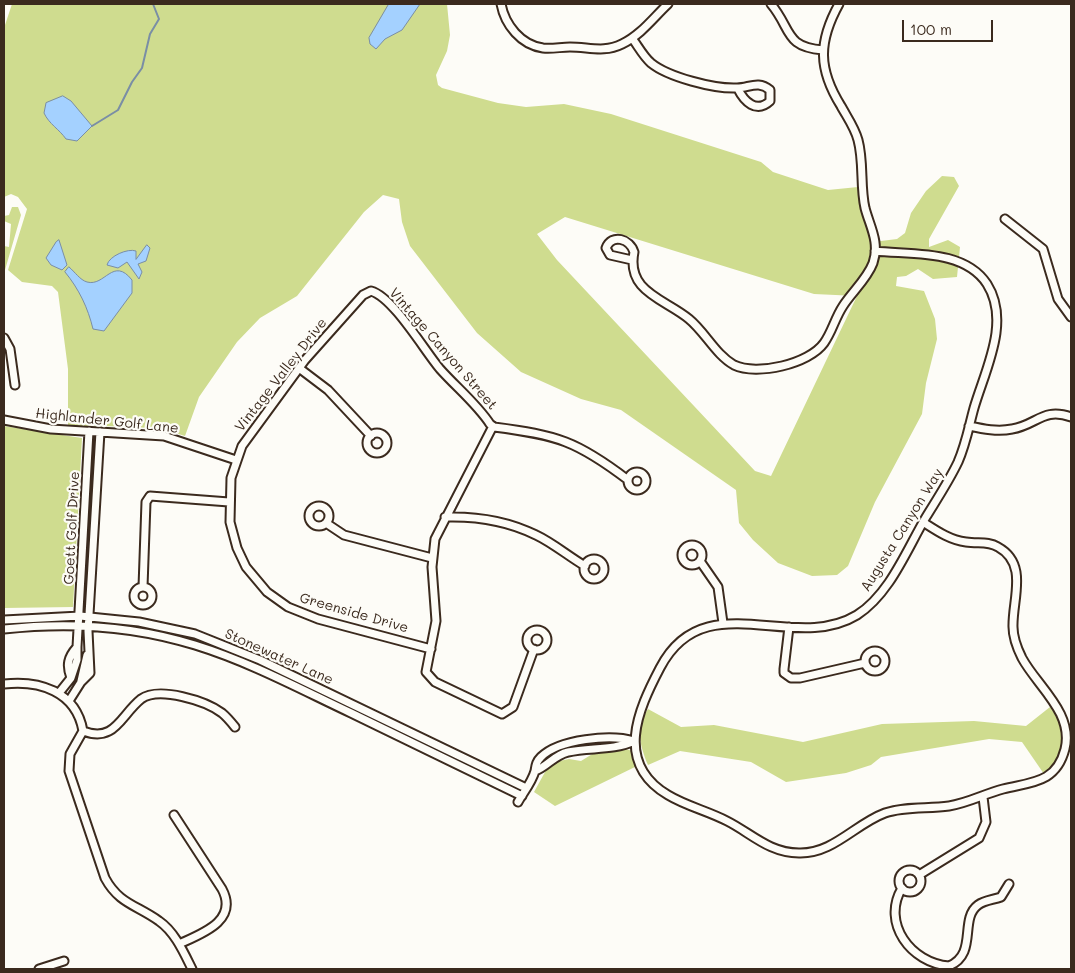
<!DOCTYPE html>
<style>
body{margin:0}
#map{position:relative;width:1075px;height:973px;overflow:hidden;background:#fdfcf7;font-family:Mali,sans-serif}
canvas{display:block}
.frame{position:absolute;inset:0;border:5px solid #3b2a1e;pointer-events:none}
.scale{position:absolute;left:902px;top:20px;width:91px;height:22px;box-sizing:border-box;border:2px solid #3b2a1e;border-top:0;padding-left:6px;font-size:15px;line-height:18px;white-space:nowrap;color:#3b2a1e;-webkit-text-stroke:4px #fdfcf7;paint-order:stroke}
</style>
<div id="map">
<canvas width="1075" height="973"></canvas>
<div class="frame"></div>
<div class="scale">100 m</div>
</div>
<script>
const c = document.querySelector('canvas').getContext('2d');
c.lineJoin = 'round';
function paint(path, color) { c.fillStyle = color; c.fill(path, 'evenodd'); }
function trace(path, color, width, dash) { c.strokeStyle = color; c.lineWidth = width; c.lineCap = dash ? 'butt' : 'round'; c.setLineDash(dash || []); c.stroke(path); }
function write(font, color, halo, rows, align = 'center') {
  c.font = font + ' Mali,sans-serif'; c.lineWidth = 4.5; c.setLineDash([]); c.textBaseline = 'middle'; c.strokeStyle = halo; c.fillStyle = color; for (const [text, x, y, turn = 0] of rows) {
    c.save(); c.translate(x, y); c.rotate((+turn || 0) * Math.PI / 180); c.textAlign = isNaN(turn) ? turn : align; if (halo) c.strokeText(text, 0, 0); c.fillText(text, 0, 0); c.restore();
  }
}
const green = new Path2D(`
 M 12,4 L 447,4 L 450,35 L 447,51 L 436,75 L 438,85 L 442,88 L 498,103 L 526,107 L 564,104 L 611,114 L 761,162 L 773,172 L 828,190 L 858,187 L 860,201 L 873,242 L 897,239 L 905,233 L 911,213 L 926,191 L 942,176 L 954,177 L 959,186 L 929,239 L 929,247 L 948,240 L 960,247 L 957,277 L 933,279 L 918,269 L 906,276 L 897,277 L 896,286 L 924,291 L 935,319 L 937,339 L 926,383 L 922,414 L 875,502 L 848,566 L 837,575 L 812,576 L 778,563 L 753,540 L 739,523 L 736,490 L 621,410 L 581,399 L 521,372 L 477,333 L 410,246 L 402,222 L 399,199 L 383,195 L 364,212 L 297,296 L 260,318 L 237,342 L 199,397 L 185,436 C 148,423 107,427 68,426 L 68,369 L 58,292 L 52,286 L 22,282 L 8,270 L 27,209 L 18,197 L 11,194 L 4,197 L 4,28 ZM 565,217 L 814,294 L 857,296 L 771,476 L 755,471 L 557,260 L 537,234 Z
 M 12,207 L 18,207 L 21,215 L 5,270 L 4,246 L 9,247 L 11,224 L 4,221 L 4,216 L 9,215 Z
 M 4,426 L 82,438 L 73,607 L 4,608 Z
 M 1050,707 C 1068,733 1070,754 1044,774 L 1022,742 L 989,739 L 881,757 L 871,765 L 846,773 L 786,782 L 751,762 L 680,751 L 648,765 C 640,746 635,727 648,709 L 681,727 L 714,725 L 803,742 L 882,724 L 974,721 L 1026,726 Z
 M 626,749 L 632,751 L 637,766 L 555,806 L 534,792 L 550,763 L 569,759 L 581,761 L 594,753 Z`);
const water = new Path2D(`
 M 389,4 L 420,4 L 402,30 L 385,39 L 376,49 L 370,44 L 369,38 Z
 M 63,96 L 71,101 L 92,126 L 77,141 L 66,139 C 59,129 49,124 44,113 L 46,103 Z
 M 59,240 L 67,265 L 62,270 L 51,265 L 46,258 L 56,242 Z
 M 147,245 L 150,248 L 146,261 L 138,264 L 142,272 L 139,279 L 127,262 L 118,268 L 107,265 C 109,256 128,248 136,251 L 136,259 Z
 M 69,267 C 75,272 80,280 87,282 C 105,287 113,256 132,280 L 132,293 L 104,331 L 93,329 C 88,308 79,289 65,272 Z`);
const stream = new Path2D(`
 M 92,126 L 118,110 L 132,82 L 142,68 L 150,34 L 159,19 L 153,4`);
const minor = new Path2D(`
 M 501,4 C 505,25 521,45 543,48 C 552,49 561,47 570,47 C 589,47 604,53 622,44 C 641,35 654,17 668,4
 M 771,4 C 792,29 784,47 823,50
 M 632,38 C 638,46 643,56 651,63 C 668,77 714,89 737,88 C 749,88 758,80 770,90 L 770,101 C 756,114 744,101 738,89
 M 1005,219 L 1043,249 L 1058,299 L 1071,317
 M 875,251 C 911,255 964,249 987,284 C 1011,322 985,370 974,408 C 969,426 966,444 958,462 C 949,481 937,499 926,517 C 907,549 890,594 857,615 C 793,654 704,583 660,668 C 638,710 614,763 668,795 C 686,806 708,811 727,821 C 751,833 769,853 799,853 C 833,854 855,824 885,813 C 905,806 928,809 949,806 C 968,803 984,794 1003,789 C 1030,782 1056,784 1065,749 C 1074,713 1037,686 1022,658 C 1017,648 1013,638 1013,627 C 1012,600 1029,564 998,547 C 988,541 978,544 966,542 C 950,540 937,531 923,522
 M 632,260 L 610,255 L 606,248 C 612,233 630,239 634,252 C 626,292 665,299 689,319 C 705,332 716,355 734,365 C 757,376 809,364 824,343 C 832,332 835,318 843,306 C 852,292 867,279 873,263 C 880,242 870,227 865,208 C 860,186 864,162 858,140 C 855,128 847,117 841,106 C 818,69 818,42 839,4
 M 4,338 L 10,349 L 15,385
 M 299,368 L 328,390 L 371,436
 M 4,420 L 51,429 L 164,436 L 236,460
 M 493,426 L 435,539 L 432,567 L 436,621 L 426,672 L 435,682 L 502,714 L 513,707 L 534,649
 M 969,426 C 983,429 998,432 1012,429 C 1037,425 1043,407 1071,417
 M367 443a10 10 0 1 1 20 0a10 10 0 1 1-20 0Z
 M628 481a9 9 0 1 1 18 0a9 9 0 1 1-18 0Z
 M309 516a10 10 0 1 1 20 0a10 10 0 1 1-20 0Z
 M 445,517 C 477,516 508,521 536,535 C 553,543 568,556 585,566
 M 326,523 L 344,535 L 432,558
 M682 555a10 10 0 1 1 20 0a10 10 0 1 1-20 0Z
 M584 569a10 10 0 1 1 20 0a10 10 0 1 1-20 0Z
 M 700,561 L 718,587 L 723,623
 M134 596a9 9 0 1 1 18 0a9 9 0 1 1-18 0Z
 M 143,587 L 146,502 L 150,496 L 229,502
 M 4,620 L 80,616 L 139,622 L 195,634 L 260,660 L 526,788
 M 789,627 L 784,669 L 784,673 L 791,678 L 800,678 L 865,663
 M 4,629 C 67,622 134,626 195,645 C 250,662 300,689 351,713 C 408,741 465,768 522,796
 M527 640a10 10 0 1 1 20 0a10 10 0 1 1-20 0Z
 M 431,649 L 318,619 L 288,607 L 267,592 L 246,567 L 237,548 L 230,522 L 231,478 L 242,446 L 305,360 L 363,295 L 371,291 C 393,297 424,350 440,369 C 456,387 477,404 490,424 L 494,427 C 557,435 577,441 628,480
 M865 661a10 10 0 1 1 20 0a10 10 0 1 1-20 0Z
 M 71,678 L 77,660 L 77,647
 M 81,681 L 87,655
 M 4,684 C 39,680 76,691 83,731 L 70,754 L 69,771 L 105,878 C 119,904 137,905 159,921 C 175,932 184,953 192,969
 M 59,693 L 71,678 C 66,665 68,657 77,647 L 89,431
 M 69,701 L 81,682 L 90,673 L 88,631 L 100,432
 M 83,731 C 115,743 120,716 141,699 C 159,686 206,701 222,713 C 227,717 231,722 235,727
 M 535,771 C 547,767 554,755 568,752 C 590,747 613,751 634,741
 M 518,802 C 523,793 532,782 535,771 C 536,765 536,762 541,757 C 559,739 611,734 634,741
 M 174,815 L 222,889 C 239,921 201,934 179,944
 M899 881a11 11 0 1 1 22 0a11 11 0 1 1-22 0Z
 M 919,875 L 979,838 L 986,822 L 983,797
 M 902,888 C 881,923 911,963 949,966 C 978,954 959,919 978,905 C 985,900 993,900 1001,897 L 1009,884
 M 39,969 L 64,961`);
const streetNames = [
 ["Vintage Canyon Street",443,349,49],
 ["Vintage Valley Drive",281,375,-52],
 ["Highlander Golf Lane",107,421,6],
 ["Goett Golf Drive",72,528,-87],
 ["Augusta Canyon Way",902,530,-58],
 ["Greenside Drive",354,613,16],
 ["Stonewater Lane",279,657,24]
];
paint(green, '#cfdc8f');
paint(water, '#a4d1ff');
trace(water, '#7a8ea5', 1);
trace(stream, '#7a8ea5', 2);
trace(minor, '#3b2a1e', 11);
trace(minor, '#fdfcf7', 7);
write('14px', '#3b2a1e', '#fdfcf7', streetNames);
</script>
